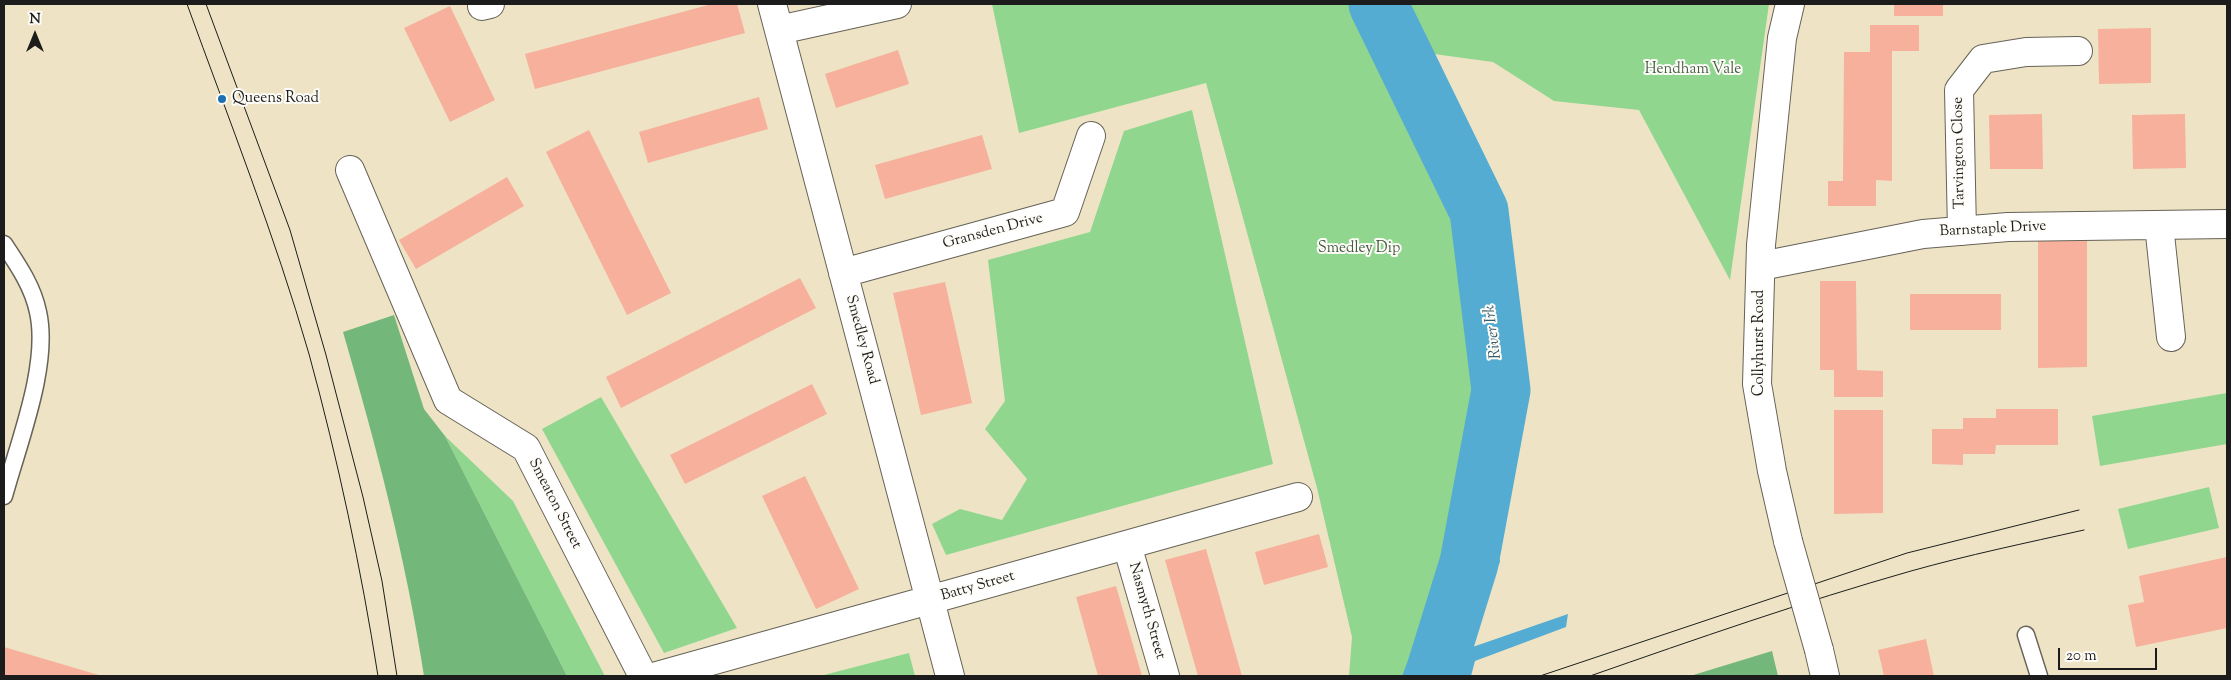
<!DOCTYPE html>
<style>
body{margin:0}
#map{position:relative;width:2231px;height:680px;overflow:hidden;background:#eee4c5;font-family:"Sorts Mill Goudy",serif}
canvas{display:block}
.frame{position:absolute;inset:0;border:5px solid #1c1c1c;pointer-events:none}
.north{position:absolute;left:10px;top:10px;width:50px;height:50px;-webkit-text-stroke:4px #fdfcf7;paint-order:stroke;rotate:0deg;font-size:14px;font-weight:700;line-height:20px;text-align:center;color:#1c1c1c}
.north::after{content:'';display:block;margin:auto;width:18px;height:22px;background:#1c1c1c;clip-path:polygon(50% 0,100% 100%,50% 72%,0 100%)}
.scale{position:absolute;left:2058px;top:648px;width:99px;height:22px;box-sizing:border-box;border:2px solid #1c1c1c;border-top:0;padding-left:6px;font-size:15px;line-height:18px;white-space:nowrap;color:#1c1c1c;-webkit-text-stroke:4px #fdfcf7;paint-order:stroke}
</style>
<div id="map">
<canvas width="2231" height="680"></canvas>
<div class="frame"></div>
<div class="north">N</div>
<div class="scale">20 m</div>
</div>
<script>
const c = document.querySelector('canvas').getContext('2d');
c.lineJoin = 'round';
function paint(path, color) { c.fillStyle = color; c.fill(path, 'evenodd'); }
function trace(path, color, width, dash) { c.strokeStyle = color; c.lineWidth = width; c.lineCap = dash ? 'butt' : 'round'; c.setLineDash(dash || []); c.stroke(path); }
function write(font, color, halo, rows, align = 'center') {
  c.font = font + ' "Sorts Mill Goudy",serif'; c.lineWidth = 4; c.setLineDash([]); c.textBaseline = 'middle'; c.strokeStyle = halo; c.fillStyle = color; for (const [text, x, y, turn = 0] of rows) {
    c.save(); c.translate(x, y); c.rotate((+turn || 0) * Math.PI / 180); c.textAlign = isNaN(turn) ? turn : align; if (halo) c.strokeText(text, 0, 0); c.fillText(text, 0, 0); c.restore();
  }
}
const green = new Path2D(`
 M 992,4 L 1356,4 L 1461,218 L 1484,429 L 1412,667 L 1412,676 L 1349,676 L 1352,637 L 1317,488 L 1206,83 L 1019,133 Z
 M 1391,4 L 1769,4 L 1730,280 L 1639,110 L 1554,101 L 1493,62 L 1419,52 Z
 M 1192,110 L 1273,464 L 946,555 L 932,524 L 960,509 L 1002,520 L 1027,479 L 985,429 L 1005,401 L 988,260 L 1090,232 L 1124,131 Z
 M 2227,393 L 2227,444 L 2100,466 L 2092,416 Z
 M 601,397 L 737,628 L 664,653 L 542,429 Z
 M 445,436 L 513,501 L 605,676 L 567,676 Z
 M 2209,487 L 2219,528 L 2128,549 L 2118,509 Z
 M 909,653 L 915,676 L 820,676 Z`);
const forest = new Path2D(`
 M 394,315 L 424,409 L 445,436 L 567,676 L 424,676 C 406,559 376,445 343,332 Z
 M 1772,651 L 1778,676 L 1690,676 Z`);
const water = new Path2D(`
 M 1458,506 L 1505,508 L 1498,543 L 1500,562 L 1461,651 L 1568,614 L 1566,627 L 1475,661 L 1471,676 L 1402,676 L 1439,583 Z`);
const river = new Path2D(`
 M 1378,4 L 1479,211 L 1501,390 L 1469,563 L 1434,676`);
const building = new Path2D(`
 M 712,4 L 737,4 L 745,33 L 535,89 L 525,54 Z
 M 1894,4 L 1943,4 L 1943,16 L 1894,16 Z
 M 450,6 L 495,100 L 450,122 L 404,28 Z
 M 1870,25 L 1919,25 L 1919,51 L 1892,51 L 1892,181 L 1876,180 L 1876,206 L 1828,206 L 1828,181 L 1843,181 L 1844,52 L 1870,52 Z
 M 2151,28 L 2151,83 L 2099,84 L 2098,29 Z
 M 898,50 L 909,84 L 836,108 L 825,74 Z
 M 759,97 L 768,129 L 648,163 L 639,132 Z
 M 2042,114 L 2043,169 L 1990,169 L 1989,115 Z
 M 2185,114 L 2186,168 L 2133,169 L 2132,115 Z
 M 589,130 L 671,293 L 627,315 L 546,152 Z
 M 982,135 L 992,169 L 885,199 L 875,165 Z
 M 507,177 L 524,206 L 416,269 L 399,240 Z
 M 2038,238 L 2087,238 L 2087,367 L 2038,368 Z
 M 800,278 L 816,308 L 621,408 L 606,377 Z
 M 1820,281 L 1856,281 L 1857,370 L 1883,371 L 1883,397 L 1834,397 L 1834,370 L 1820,370 Z
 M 945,282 L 972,403 L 921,415 L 893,293 Z
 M 1910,294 L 2001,294 L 2001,330 L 1910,330 Z
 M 812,384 L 827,414 L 685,484 L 670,455 Z
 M 1996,409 L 2058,409 L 2058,445 L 1996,445 L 1995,454 L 1963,454 L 1963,465 L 1932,464 L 1932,429 L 1963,429 L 1963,418 L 1996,418 Z
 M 1834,410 L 1883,410 L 1883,513 L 1834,514 Z
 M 805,476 L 859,589 L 816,609 L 762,496 Z
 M 1319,534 L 1328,567 L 1264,585 L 1255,552 Z
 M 1206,549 L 1242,676 L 1198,676 L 1165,560 Z
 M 2227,557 L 2227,628 L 2136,647 L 2128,605 L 2144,602 L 2139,576 Z
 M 1116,586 L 1142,676 L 1098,676 L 1076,597 Z
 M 1926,639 L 1934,676 L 1884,676 L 1878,650 Z
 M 4,647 L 102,676 L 4,676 Z`);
const service = new Path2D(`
 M 4,244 C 18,265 33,287 38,312 C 50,365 18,444 4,496
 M 2026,635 L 2039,676`);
const minor = new Path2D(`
 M 772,4 L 950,676
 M 482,6 L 490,4
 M 779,30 L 897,4
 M 350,170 L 448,400 L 526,448 L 643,676
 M 2159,225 L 2171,337
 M 1962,231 L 1959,90 L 1983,59 L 2026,52 L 2078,51
 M 1761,266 L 1923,234 L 2008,227 L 2227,224
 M 843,273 L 1065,212 L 1091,136
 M 1127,545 L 1165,676
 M 657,676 L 1298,497`);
const tertiary = new Path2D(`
 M 1788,541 L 1772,471 L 1757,384 L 1761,245 L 1782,38 L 1790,4
 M 1819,650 L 1825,676`);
const tram = new Path2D(`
 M 187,4 C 229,120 275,236 309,354 C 338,460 361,568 378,676
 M 206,4 L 290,230 L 326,355 L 363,497 L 382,581 L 397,676
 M 1540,676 L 1907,553 L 2079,510
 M 1590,676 C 1696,639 1802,602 1911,571 C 1968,555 2026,543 2084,530`);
const tertiaryBridge = new Path2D(`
 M 1788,541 L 1819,650`);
const markers = [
 [222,99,5,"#1f6fb2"]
];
const parkNames = [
 ["Hendham Vale",1693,70],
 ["Smedley Dip",1359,249]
];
const poiNames = [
 ["Queens Road",232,99]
];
const streetNames = [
 ["Tarvington Close",1960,153,-91],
 ["Barnstaple Drive",1993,230,-3],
 ["Gransden Drive",993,232,-15],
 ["Smedley Road",861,340,75],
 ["Collyhurst Road",1760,343,-90],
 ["Smeaton Street",554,504,63],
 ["Batty Street",978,587,-16],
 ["Nasmyth Street",1146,611,74]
];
const waterNames = [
 ["River Irk",1494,332,-97]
];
paint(green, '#90d68f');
paint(forest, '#74b77a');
paint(water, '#55acd2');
trace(river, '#55acd2', 59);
paint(building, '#f6b09c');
trace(service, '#666257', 19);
trace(minor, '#666257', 30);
trace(tertiary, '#666257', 30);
trace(service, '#fff', 16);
trace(minor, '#fff', 28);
trace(tertiary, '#fff', 28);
trace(tram, '#1c1c1c', 1);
trace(tertiaryBridge, '#666257', 30, []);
trace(tertiaryBridge, '#fff', 28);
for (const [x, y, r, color] of markers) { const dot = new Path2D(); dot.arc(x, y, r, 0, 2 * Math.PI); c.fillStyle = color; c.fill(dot); trace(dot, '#fdfcf7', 2); }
write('15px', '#455d44', '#fdfcf7', parkNames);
write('15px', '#1c1c1c', '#fdfcf7', poiNames, 'left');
write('15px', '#1c1c1c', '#fdfcf7', streetNames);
write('italic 16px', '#365d6e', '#fdfcf7', waterNames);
</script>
